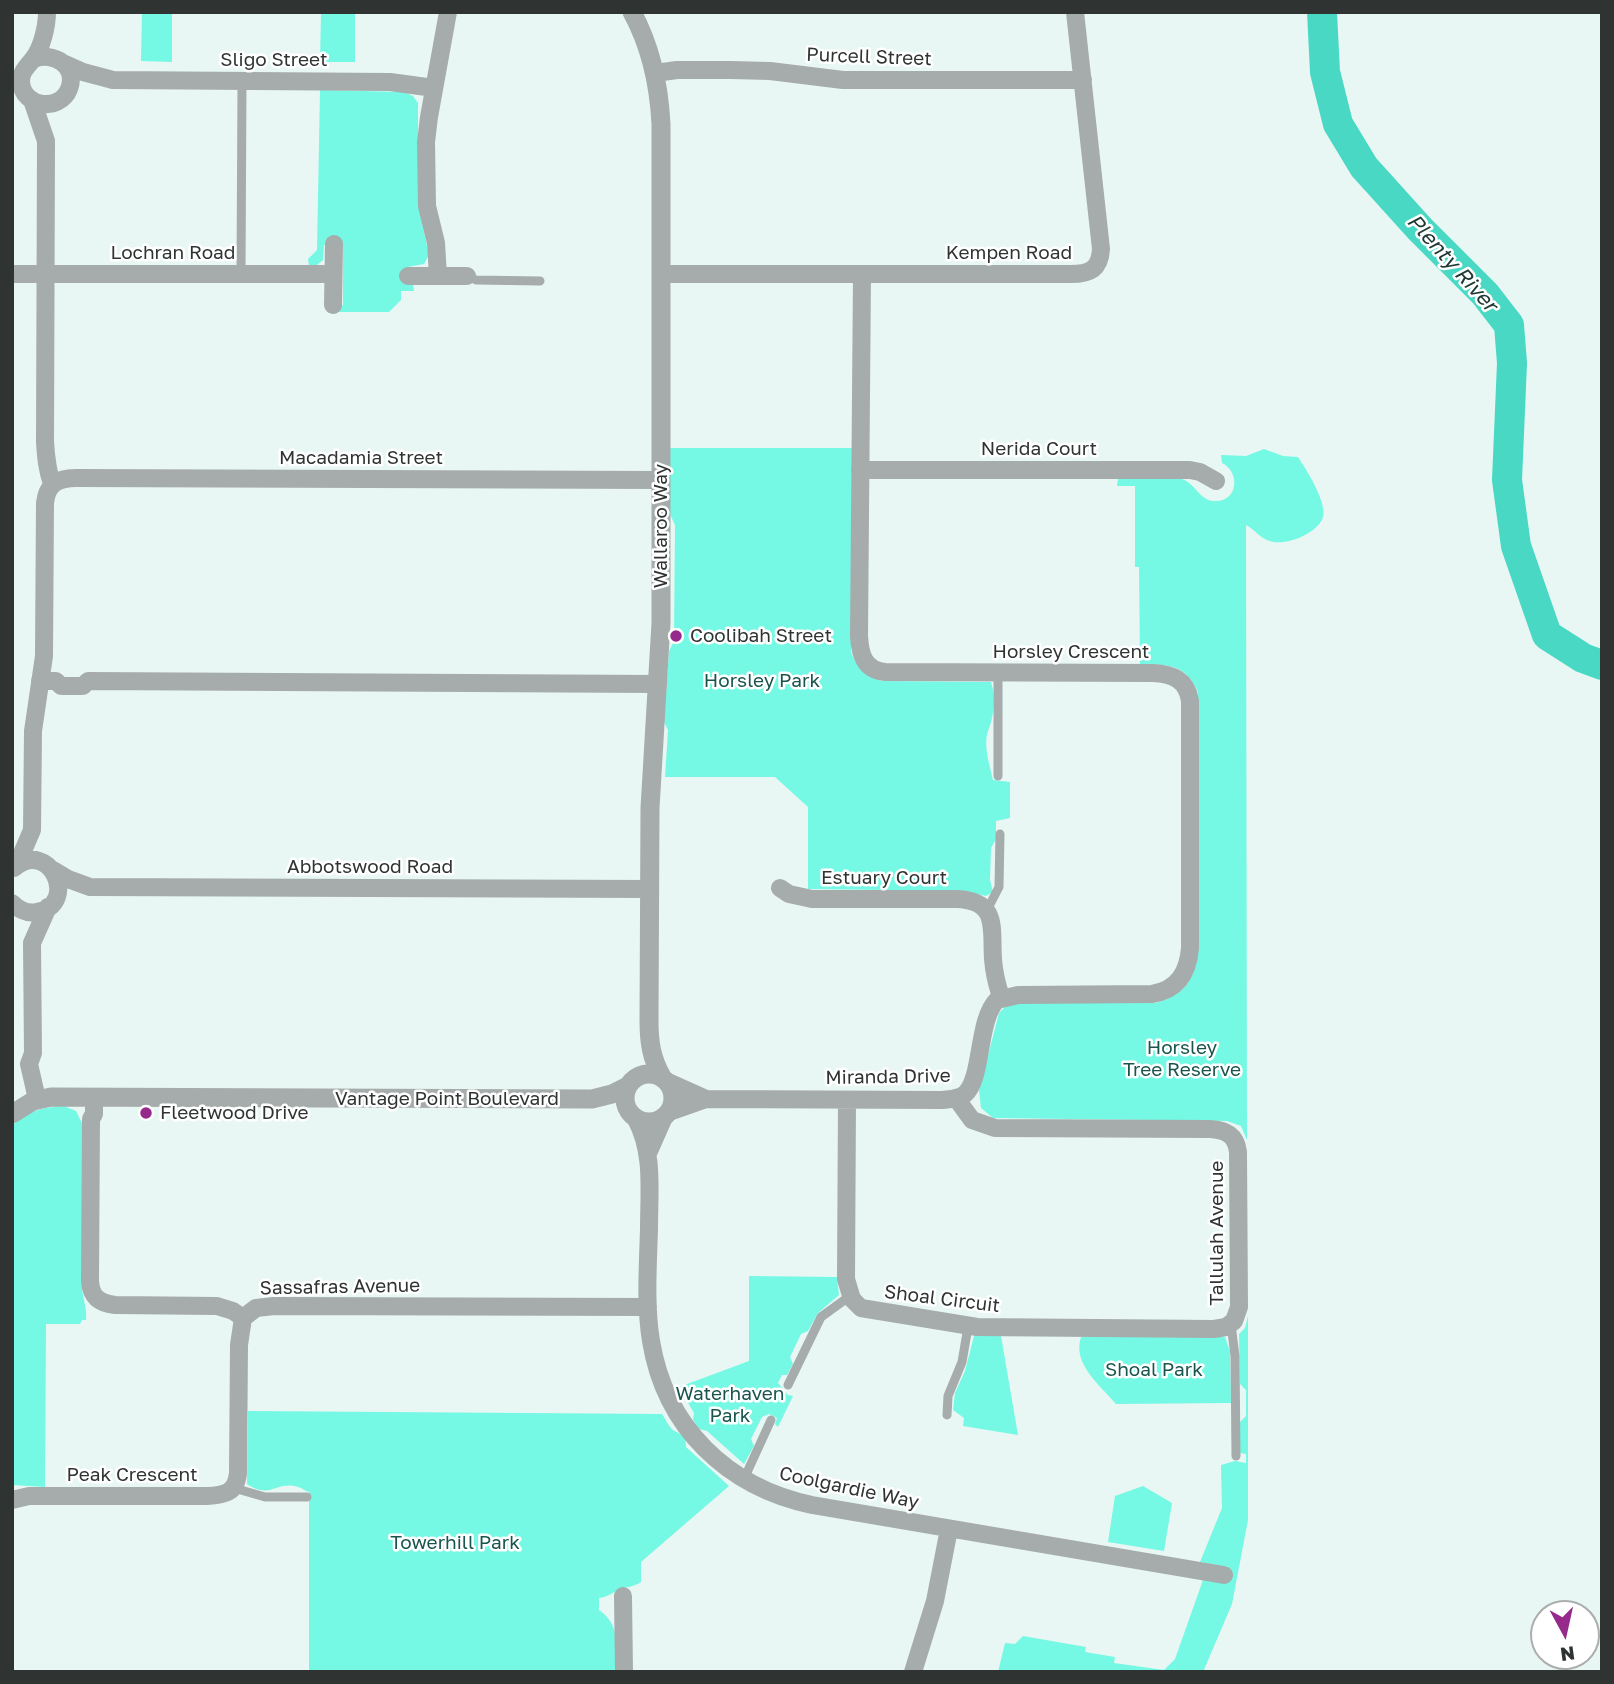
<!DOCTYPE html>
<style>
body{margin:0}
#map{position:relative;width:1614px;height:1684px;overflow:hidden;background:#e8f7f4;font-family:"Golos Text",sans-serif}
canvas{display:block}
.frame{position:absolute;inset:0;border:14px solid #2f3433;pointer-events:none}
.north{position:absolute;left:1530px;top:1600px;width:70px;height:70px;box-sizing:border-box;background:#fff;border:2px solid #acaead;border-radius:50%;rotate:172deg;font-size:19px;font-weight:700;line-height:28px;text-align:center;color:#2f3433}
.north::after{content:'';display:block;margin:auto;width:24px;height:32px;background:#962a8c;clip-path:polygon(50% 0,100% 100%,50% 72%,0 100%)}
</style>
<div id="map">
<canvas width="1614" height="1684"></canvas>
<div class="frame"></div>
<div class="north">N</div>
</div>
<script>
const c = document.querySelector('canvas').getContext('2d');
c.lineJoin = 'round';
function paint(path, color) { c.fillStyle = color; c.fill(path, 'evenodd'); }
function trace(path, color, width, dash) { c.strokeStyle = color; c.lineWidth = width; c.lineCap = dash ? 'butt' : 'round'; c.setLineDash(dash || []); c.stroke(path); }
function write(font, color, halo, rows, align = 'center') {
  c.font = font + ' "Golos Text",sans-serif'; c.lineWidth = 5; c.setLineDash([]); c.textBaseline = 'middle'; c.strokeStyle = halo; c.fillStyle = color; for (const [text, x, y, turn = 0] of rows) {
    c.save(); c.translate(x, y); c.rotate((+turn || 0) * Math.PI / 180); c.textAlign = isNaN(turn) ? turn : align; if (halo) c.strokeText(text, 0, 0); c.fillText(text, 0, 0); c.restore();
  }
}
const green = new Path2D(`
 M 142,12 L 172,12 L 172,62 L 141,61 Z
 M 321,12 L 355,12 L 355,62 L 320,62 Z
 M 320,90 L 404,92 L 413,96 L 418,103 L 418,204 L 429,255 L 424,264 L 408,267 L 408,284 L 413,284 L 414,291 L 401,291 L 401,300 L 389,312 L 337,312 L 338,306 L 343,305 L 343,245 L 324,245 L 323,260 L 317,265 L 309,266 L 308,259 L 317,250 Z
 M 670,448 L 852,448 L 851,652 C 857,668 866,677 882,681 L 991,682 C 996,697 994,717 988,731 C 983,746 990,766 993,780 L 1010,782 L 1010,818 L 996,821 L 996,839 L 991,848 L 990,880 L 993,892 L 986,896 L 964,891 L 808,889 L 808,807 L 775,777 L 665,777 L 668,730 L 664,722 L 669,651 L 674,641 L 675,525 L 670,514 Z
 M 1264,449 L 1283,456 L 1298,457 C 1306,469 1327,502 1323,517 C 1321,526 1308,534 1299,538 C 1290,541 1277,545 1267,540 C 1259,537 1253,528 1246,525 L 1247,1140 L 1241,1126 L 1227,1121 L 993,1118 L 981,1108 L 979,1090 L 999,1013 L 1005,1007 L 1019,1003 L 1156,1003 C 1189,993 1196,976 1198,944 L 1198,692 C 1185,663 1168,665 1140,664 L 1139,567 L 1135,567 L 1135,486 L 1117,486 L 1118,479 L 1182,479 C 1196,484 1199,500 1214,501 C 1238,503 1241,472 1222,463 L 1221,455 L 1246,456 Z
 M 64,1106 L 76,1111 L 82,1123 L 82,1288 C 83,1299 87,1308 86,1320 L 82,1320 L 80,1324 L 46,1324 L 45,1487 L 12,1485 L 12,1126 C 27,1111 43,1107 64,1106 Z
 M 749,1276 L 837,1277 L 839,1295 L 818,1313 L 808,1331 L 801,1334 L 790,1357 L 793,1364 L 787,1375 L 782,1375 L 778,1383 L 788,1395 L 793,1396 L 778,1427 L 775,1424 L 777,1418 L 769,1414 L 762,1417 L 751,1439 L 754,1446 L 744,1464 L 707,1431 L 699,1429 L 693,1420 L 694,1413 L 679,1387 L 749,1361 Z
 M 1248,1316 L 1248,1520 L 1232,1604 L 1203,1672 L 998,1672 L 1005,1643 L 1015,1644 L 1023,1636 L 1086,1647 L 1085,1652 L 1115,1657 L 1114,1663 L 1164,1670 L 1175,1659 L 1203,1580 L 1226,1583 L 1228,1567 L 1200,1562 L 1222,1508 L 1221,1465 L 1235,1461 L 1246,1463 L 1246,1454 L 1240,1453 L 1240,1422 L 1246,1416 L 1246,1390 L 1240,1384 L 1239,1334 L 1245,1328 Z
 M 974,1336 L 1001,1336 L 1018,1435 L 963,1426 L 964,1418 L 953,1410 L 955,1393 L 965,1371 Z
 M 1081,1337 L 1225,1337 L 1230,1351 L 1231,1403 L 1116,1404 C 1100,1385 1072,1364 1081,1337 Z
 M 248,1411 L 662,1414 C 665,1418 669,1427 673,1430 C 682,1436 686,1433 686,1447 L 729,1486 L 641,1562 L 641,1582 C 632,1588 625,1586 617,1591 C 610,1594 607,1597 599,1598 L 599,1610 C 622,1626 615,1646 615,1672 L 309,1672 L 309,1492 C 305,1491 302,1488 298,1487 C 276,1480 271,1500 247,1484 Z
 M 1143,1486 L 1172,1503 L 1164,1551 L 1108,1542 L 1115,1496 Z`);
const river = new Path2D(`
 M 1322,12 L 1325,72 L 1338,124 L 1364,167 L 1420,229 L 1485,294 L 1509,325 L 1512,363 L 1507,480 L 1516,546 L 1547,635 L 1583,658 L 1602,665`);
const service = new Path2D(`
 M 241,274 L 242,81
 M 467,276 L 476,280 L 540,281
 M 998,776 L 998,673
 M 987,910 L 999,887 L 1000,834
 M 1231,1324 L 1235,1356 L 1236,1456
 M 788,1385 L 821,1317 L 850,1296
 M 947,1415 L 948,1396 L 962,1362 L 968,1327
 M 744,1479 L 771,1420
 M 234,1488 L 265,1497 L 307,1497`);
const minor = new Path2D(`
 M 34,59 C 53,51 78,66 69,89 C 60,112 23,108 21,82 C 21,71 27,67 33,59 C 42,48 47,26 47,12
 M 65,64 L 83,72 L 113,80 L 390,82 L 434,88
 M 655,73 L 677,70 L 731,70 L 770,71 L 843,80 L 1083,80
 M 32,100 L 46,141 L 45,442 C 46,458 47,469 52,484
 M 12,274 L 333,274
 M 662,274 L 1071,274 C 1090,274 1100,269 1101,249 L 1075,12
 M 408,276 L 467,276
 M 438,276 L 436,243 L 427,206 L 426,142 L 429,117 L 448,12
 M 333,305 L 334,244
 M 860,470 L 1190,470 L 1200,472 L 1216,481
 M 40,681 L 56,681 L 61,686 L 83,686 L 88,681 L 658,684
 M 17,865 L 32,830 L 33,731 L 44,656 L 45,503 C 47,484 58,478 76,478 L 661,480
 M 53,870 L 68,879 L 90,887 L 650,889
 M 780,888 L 789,894 L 812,899 L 957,899 C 999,901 991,928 993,959 C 994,973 997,985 1001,997
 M 12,903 C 19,910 27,914 37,912 C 80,905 50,837 14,868
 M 668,1082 L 706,1099
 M 94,1097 L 94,1114 L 91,1119 L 90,1281 C 91,1297 99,1303 115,1305 L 217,1306 L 233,1311 L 243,1318 L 256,1308 L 274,1306 L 648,1307
 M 37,1099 L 29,1064 L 33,1053 L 32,943 L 48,907
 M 847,1100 L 846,1279 L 852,1299 L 861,1308 L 977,1327 L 1214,1329 L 1226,1327 L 1234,1321 L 1239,1307 L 1238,1152 C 1236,1135 1226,1130 1210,1129 L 995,1128 L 972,1120 L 956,1098
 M 669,1112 L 706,1099 L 943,1100 C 951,1099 959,1099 965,1094 C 983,1078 977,1020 997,1000 L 1018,995 L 1152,994 C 1178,990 1188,972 1190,948 L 1190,701 C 1187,680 1173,674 1153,673 L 885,672 C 864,670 860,654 859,636 L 862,274
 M 636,1119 C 654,1153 649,1190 649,1229 C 648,1265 645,1304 651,1341 C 665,1427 727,1487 812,1505 L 1224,1575
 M 649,1151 L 664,1117
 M 12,1500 L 29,1496 L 207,1496 C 225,1495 236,1493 238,1473 L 239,1345 L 243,1318
 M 623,1596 L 624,1672
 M 913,1672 L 935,1601 L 949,1529`);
const tertiary = new Path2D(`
 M 632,12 C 651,47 659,84 661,124 L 661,623 L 650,808 L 649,1020 C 649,1041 651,1058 662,1077
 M625 1098a24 24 0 1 1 48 0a24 24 0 1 1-48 0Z
 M 12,1114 L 33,1101 L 51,1097 L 592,1099 L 612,1094 L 628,1086`);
const markers = [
 [676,636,7,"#962a8c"],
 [146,1113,7,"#962a8c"]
];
const streetNames = [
 ["Purcell Street",869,57,2],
 ["Sligo Street",274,60],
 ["Lochran Road",173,253],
 ["Kempen Road",1009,253],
 ["Nerida Court",1039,449],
 ["Macadamia Street",361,458],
 ["Wallaroo Way",661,526,-90],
 ["Horsley Crescent",1071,652],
 ["Abbotswood Road",370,867],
 ["Estuary Court",884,878],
 ["Miranda Drive",888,1077,-1],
 ["Vantage Point Boulevard",447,1099],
 ["Tallulah Avenue",1217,1233,-90],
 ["Sassafras Avenue",340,1287,-1],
 ["Shoal Circuit",942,1299,7],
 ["Peak Crescent",132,1475],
 ["Coolgardie Way",849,1488,12]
];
const poiNames = [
 ["Coolibah Street",690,636],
 ["Fleetwood Drive",160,1113]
];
const parkNames = [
 ["Horsley Park",762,681],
 ["Horsley",1182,1048],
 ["Tree Reserve",1182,1070],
 ["Shoal Park",1154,1370],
 ["Waterhaven",730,1394],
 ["Park",730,1416],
 ["Towerhill Park",455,1543]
];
const waterNames = [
 ["Plenty River",1452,263,48]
];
paint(green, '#75f8e4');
trace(river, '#49d8c4', 30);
trace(service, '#a6acab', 9);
trace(minor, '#a6acab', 18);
trace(tertiary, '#a6acab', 19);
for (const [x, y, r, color] of markers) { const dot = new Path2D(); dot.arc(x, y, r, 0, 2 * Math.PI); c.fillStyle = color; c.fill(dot); trace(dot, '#fff', 2.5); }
write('19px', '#2f3433', '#fff', streetNames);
write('19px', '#2f3433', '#fff', poiNames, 'left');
write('19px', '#1a554d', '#fff', parkNames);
write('italic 21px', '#213935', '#fff', waterNames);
</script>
